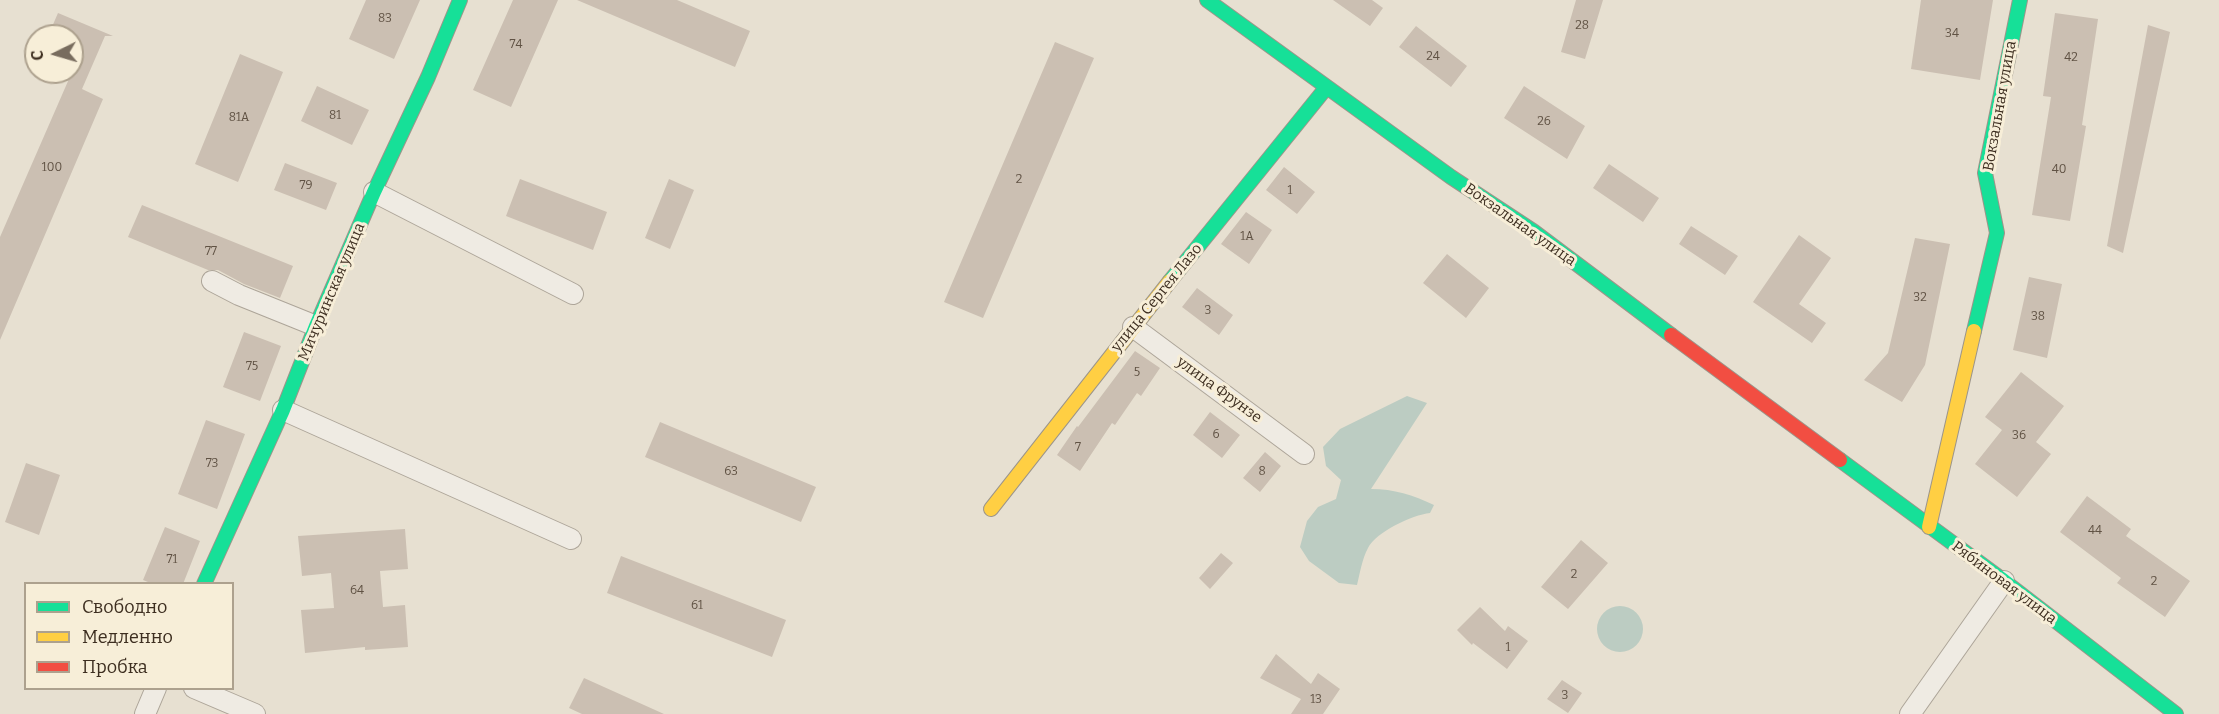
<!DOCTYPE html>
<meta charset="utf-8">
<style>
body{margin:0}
#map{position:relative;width:2219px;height:714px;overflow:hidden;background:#e7e0d1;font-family:Bitter,serif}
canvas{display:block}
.legend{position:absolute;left:24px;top:582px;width:210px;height:108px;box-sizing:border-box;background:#f7eed8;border:2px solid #ada18e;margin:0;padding:8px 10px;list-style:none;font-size:18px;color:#3d2e20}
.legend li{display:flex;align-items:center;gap:12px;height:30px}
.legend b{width:30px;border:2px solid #ada18e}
.north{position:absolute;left:24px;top:24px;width:60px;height:60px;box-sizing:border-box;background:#f7eed8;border:2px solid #ada18e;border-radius:50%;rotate:265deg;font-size:16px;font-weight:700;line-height:24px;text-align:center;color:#3d2e20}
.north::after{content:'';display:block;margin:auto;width:21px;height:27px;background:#786c5e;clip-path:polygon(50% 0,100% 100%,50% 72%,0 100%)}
</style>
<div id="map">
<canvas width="2219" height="714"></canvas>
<ul class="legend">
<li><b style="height:8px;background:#16e098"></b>Свободно</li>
<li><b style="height:8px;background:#ffcf43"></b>Медленно</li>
<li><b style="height:8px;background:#f24e42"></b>Пробка</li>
</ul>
<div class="north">С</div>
</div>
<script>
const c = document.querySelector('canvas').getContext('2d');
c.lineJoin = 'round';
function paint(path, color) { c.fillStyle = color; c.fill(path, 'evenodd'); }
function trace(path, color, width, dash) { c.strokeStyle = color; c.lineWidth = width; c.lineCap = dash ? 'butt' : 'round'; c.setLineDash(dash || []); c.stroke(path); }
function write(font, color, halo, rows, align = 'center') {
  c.font = font + ' Bitter,serif'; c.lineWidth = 6; c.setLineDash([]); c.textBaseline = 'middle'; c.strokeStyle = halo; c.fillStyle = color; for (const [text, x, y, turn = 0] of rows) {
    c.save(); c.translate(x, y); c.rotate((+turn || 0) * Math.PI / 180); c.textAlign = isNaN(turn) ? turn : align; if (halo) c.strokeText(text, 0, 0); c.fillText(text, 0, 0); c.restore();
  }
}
const water = new Path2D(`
 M 1407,396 L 1427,403 L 1371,489 C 1394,489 1413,495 1434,505 L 1430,513 C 1412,515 1376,532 1368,548 C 1362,559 1360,573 1357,585 L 1339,583 L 1309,561 L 1300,547 L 1307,521 L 1318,507 L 1336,499 L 1341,480 L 1326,466 L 1323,447 L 1340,429 Z
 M1597 629a23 23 0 1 1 46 0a23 23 0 1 1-46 0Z`);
const building = new Path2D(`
 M 366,0 L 420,0 L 394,59 L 349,39 Z
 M 513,0 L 558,0 L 511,107 L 473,90 Z
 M 577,0 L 677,0 L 750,31 L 735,67 Z
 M 1333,0 L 1372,0 L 1383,8 L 1370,26 Z
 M 1576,0 L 1603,0 L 1585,59 L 1561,52 Z
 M 1921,0 L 1993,0 L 1980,80 L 1911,69 Z
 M 58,13 L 113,36 L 105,36 L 82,89 L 103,99 L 0,340 L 0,237 L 72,72 L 72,36 L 48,36 Z
 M 2055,13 L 2098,19 L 2082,125 L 2086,126 L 2070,221 L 2032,215 L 2051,97 L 2043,96 Z
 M 2148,25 L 2170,32 L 2123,253 L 2107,246 Z
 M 1416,26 L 1467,66 L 1451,87 L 1399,47 Z
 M 1055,42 L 1094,58 L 983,318 L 944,302 Z
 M 240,54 L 283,72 L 238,182 L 195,164 Z
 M 317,86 L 369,110 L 352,145 L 301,121 Z
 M 1524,86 L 1585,126 L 1567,159 L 1504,118 Z
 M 285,163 L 337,183 L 326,210 L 274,190 Z
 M 1609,164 L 1659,198 L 1643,222 L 1593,188 Z
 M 1284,167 L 1315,192 L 1297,214 L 1266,190 Z
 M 520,179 L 607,212 L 593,250 L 506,216 Z
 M 669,179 L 694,190 L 670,249 L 645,238 Z
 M 142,205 L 293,266 L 280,298 L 244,284 L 218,270 L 208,270 L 128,237 Z
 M 1246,212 L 1272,230 L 1249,264 L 1221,244 Z
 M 1691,226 L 1738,256 L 1725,275 L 1679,244 Z
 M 1799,235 L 1831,258 L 1799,304 L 1826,323 L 1812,343 L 1753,302 Z
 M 1915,238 L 1950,244 L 1925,365 L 1902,402 L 1864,380 L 1888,353 Z
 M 1447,254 L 1489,288 L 1466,318 L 1423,283 Z
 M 2029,277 L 2062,284 L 2047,358 L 2013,350 Z
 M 1197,288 L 1233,315 L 1219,335 L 1182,307 Z
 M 244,332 L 281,346 L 260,401 L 223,387 Z
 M 1135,351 L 1160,368 L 1141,396 L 1137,393 L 1115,425 L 1112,423 L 1080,471 L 1057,455 L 1077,426 L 1078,427 Z
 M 2021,372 L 2064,406 L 2036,442 L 2051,454 L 2017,497 L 1975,464 L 2002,430 L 1985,417 Z
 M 1210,412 L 1240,435 L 1222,458 L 1193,435 Z
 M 206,420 L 245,434 L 217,509 L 178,494 Z
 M 660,422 L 816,487 L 801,522 L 645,457 Z
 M 1265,452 L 1281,466 L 1260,492 L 1243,478 Z
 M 26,463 L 60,475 L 39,535 L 5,522 Z
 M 2087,496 L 2131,529 L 2126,536 L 2190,581 L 2165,617 L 2117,583 L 2121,578 L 2060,532 Z
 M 165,527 L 200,541 L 183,584 L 153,584 L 143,580 Z
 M 405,529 L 408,569 L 380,571 L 383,607 L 405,605 L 408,647 L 365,650 L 365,647 L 305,653 L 301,610 L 334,608 L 331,573 L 302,576 L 298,536 Z
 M 1581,540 L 1608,563 L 1568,609 L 1541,587 Z
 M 1221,553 L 1233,563 L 1210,589 L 1199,578 Z
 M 621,556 L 786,620 L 772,657 L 607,593 Z
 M 1480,607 L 1505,631 L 1508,626 L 1528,641 L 1507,669 L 1473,643 L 1472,645 L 1457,630 Z
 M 1276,654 L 1311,684 L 1318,673 L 1340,689 L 1323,714 L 1291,714 L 1301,699 L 1260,678 Z
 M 584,678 L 664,714 L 582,714 L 569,708 Z
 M 1562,680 L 1582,693 L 1568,713 L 1547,699 Z`);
const street = new Path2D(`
 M 374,192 L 573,294
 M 212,281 L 239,295 L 316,326
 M 1133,327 L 1304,454
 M 283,410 L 571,539
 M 194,688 L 255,714
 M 145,714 L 156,688
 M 1910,714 L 2004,581`);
const fast = new Path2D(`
 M 1207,0 L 1451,177 L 1533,231 L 1671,335
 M 1170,281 L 1326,88
 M 1974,331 L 1997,233 L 1985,173 L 2020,0
 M 1840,460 L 2004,581 L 2176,714
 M 204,584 L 283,410 L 316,326 L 374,192 L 428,77 L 460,0`);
const slow = new Path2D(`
 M 991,509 L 1170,281
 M 1929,527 L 1974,331`);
const jam = new Path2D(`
 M 1671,335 L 1840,460`);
const numberNames = [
 ["83",385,19],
 ["28",1582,26],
 ["34",1952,34],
 ["74",516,45],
 ["24",1433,57],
 ["42",2071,58],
 ["81",335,116],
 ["81А",239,118],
 ["26",1544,122],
 ["100",52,168],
 ["40",2059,170],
 ["2",1019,180],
 ["79",306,186],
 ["1",1290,191],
 ["1А",1247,237],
 ["77",211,252],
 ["32",1920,298],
 ["3",1208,311],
 ["38",2038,317],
 ["75",252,367],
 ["5",1137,373],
 ["6",1216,435],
 ["36",2019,436],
 ["7",1078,448],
 ["73",212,464],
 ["63",731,472],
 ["8",1262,472],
 ["44",2095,531],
 ["71",172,560],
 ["2",1574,575],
 ["2",2154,582],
 ["64",357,591],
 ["61",697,606],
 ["1",1508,648],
 ["3",1565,696],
 ["13",1316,700]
];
const streetNames = [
 ["Вокзальная улица",2000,106,-80],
 ["Вокзальная улица",1520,225,35],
 ["Мичуринская улица",332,292,-67],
 ["улица Сергея Лазо",1157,298,-51],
 ["улица Фрунзе",1219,390,36],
 ["Рябиновая улица",2004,583,37]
];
paint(water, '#bcccc2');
paint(building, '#cbbfb2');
trace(street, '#ada599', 22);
trace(fast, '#9c958a', 16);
trace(slow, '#9c958a', 16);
trace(jam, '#9c958a', 16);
trace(street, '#efebe3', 20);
trace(fast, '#16e098', 14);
trace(slow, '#ffcf43', 14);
trace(jam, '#f24e42', 14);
write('12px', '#605244', null, numberNames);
write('15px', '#3d2e20', '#f7eed8', streetNames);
</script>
